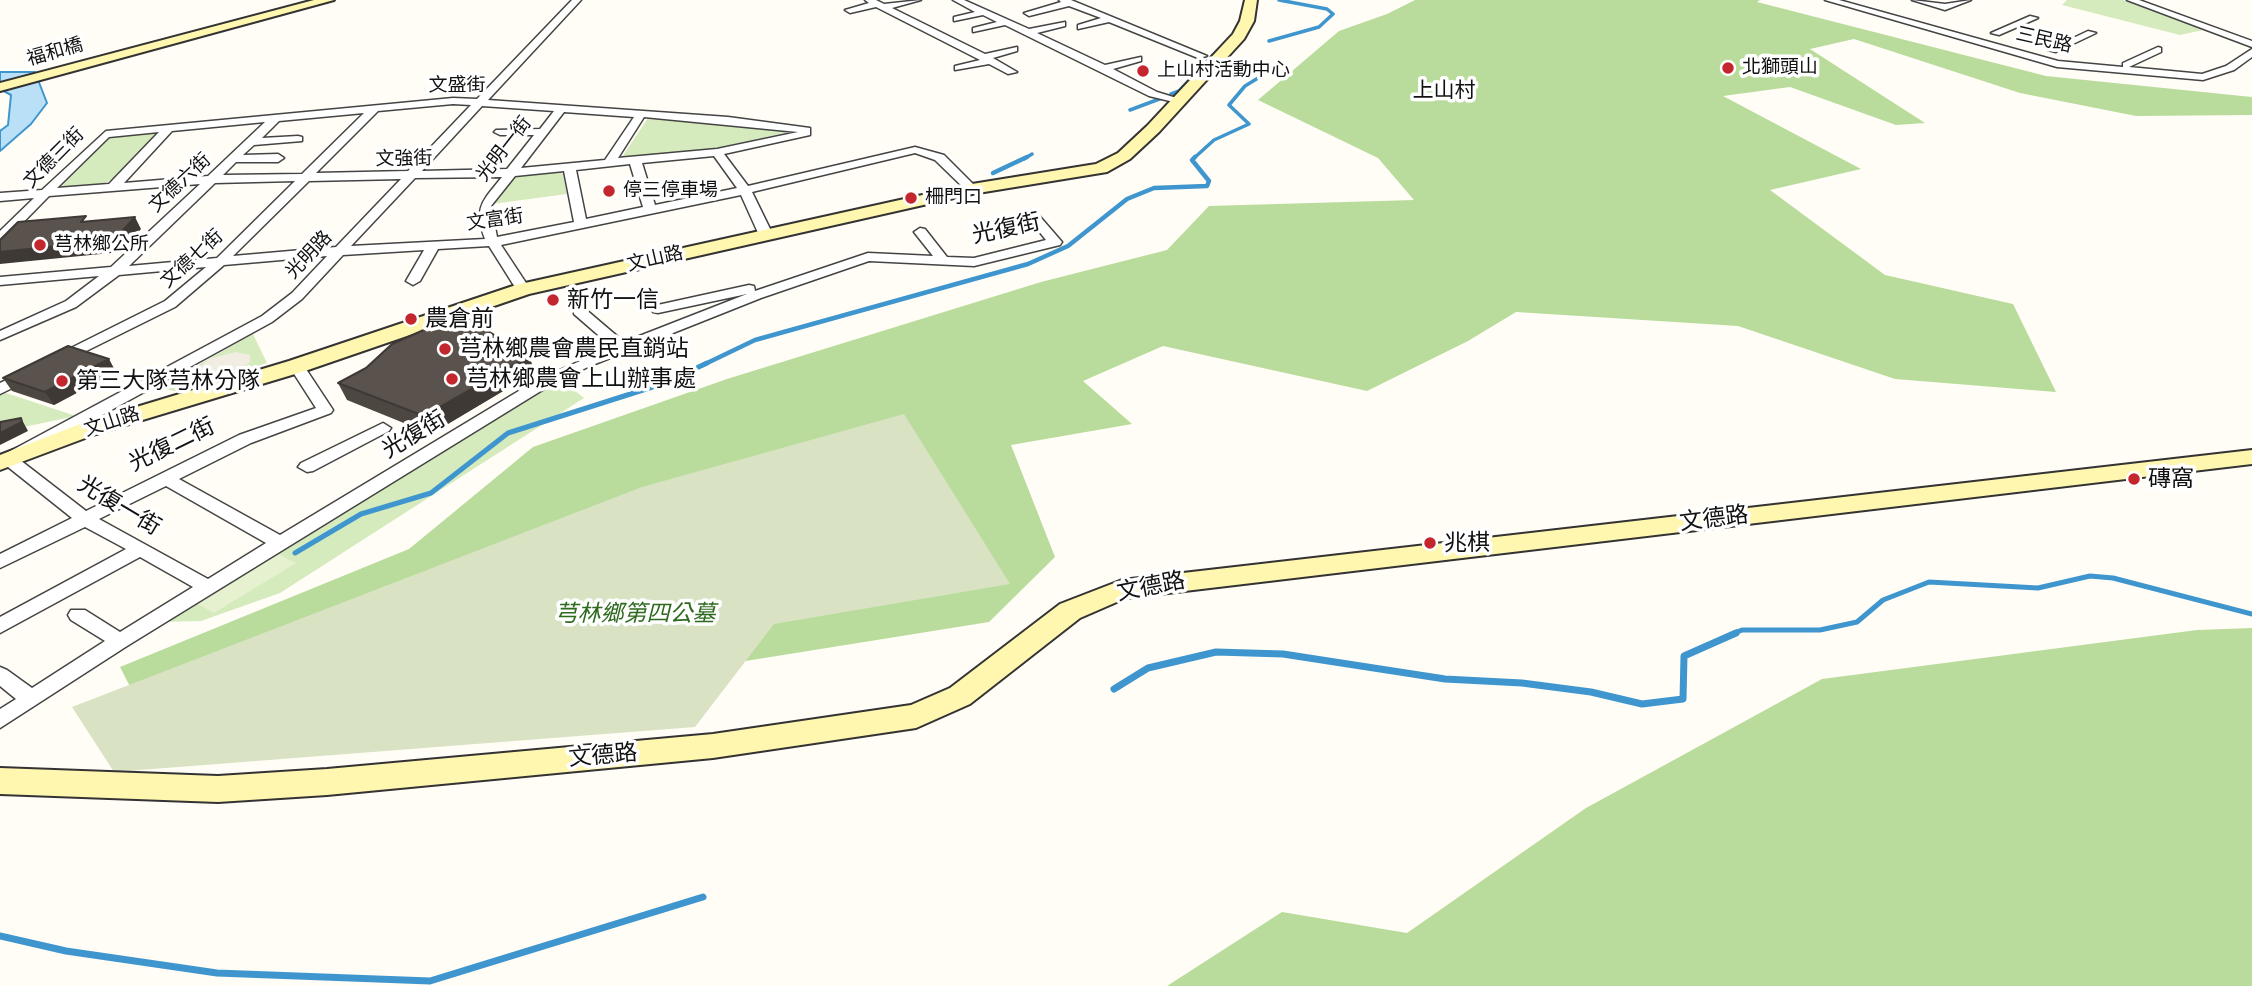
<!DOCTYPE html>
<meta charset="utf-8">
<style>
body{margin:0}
canvas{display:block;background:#fffdf5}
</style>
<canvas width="2252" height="986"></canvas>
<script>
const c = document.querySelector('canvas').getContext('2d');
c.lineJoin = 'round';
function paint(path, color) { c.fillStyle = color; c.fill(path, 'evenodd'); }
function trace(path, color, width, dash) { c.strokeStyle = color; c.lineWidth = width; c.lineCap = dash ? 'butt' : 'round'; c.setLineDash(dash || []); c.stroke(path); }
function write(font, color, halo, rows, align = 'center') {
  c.font = font + ' "IBM Plex Serif","Noto Sans TC",serif'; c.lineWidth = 7; c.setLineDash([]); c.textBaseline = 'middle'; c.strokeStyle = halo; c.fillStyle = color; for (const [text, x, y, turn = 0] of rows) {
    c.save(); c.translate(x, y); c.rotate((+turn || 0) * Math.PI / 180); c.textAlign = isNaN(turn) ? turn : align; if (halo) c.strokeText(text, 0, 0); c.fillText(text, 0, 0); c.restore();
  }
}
const green = new Path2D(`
 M 2067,0 L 2123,0 L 2203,30 L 2180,35 L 2062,5 Z
 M 648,118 L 721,122 L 794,131 L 710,149 L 622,157 Z
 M 153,131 L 160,133 C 134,160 105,202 61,185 L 107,138 Z
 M 557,171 L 563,174 L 567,194 L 492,204 L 512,178 Z
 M 253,334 L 267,363 L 175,391 L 164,389 L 170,381 Z
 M 559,378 L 584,398 L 280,593 L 201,621 L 154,622 Z
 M 6,393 L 76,416 L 0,432 L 0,395 Z`);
const forest = new Path2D(`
 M 1415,0 L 1760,0 L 1757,2 L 2046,76 L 2252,97 L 2252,115 L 2136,116 L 2020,93 L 1854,39 L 1810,49 L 1925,123 L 1896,125 L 1790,87 L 1723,96 L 1861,169 L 1770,190 L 1885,275 L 2013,304 L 2056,392 L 1895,379 L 1738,326 L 1516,312 L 1468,341 L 1367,391 L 1163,346 L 1083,381 L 1132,424 L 1011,445 L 1055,557 L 989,622 L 396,717 L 147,720 L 120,667 L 409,549 L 533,447 L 727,379 L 1041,282 L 1167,250 L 1209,206 L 1414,200 L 1378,158 L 1258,100 L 1339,31 L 1387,14 Z
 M 2252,628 L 2252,986 L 1167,986 L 1282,912 L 1407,933 L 1586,808 L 1822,679 L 2197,630 Z`);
const cemetery = new Path2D(`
 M 904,414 L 1010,584 L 774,624 L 695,727 L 114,772 L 72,707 L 642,487 Z`);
const pitch = new Path2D(`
 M 274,552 L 296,563 L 214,613 L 193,601 Z`);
const plaza = new Path2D(`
 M 235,352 L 250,355 L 250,362 L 239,370 L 224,375 L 207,376 L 199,372 L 199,368 L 209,359 Z`);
const water = new Path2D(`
 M 0,72 L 35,72 L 47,103 L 31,124 L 0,151 L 0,131 L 8,125 L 11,95 L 0,89 Z`);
const streamFar3 = new Path2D(`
 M 1269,41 L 1319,27 L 1333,14 L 1327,9 L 1279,0
 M 1171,94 L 1179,91 L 1219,49
 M 1130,110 L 1162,98
 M 1024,159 L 1032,154
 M 1193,159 L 1214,140 L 1249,124 L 1229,105 L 1245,86 L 1281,64`);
const streamFar2 = new Path2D(`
 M 993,173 L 1027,157
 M 703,365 L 755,340 L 1028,264 L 1068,246 L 1127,199 L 1154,188 L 1207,186 L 1209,181 L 1192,160 L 1195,157`);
const streamFar1 = new Path2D(`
 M 295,553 L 361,514 L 431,493 L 508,433 L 665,383 L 707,363
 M 1732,634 L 1742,630 L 1820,630 L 1857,622 L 1883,600 L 1929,582 L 2038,588 L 2090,576 L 2113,578 L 2252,614`);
const stream = new Path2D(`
 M 1114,689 L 1148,668 L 1216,652 L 1283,654 L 1445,679 L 1522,683 L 1591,692 L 1642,704 L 1683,699 L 1684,656 L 1736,633
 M 0,936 L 66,951 L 217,973 L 430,981 L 703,897`);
const street = new Path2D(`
 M 572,0 L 581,0 L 488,100 L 728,117 L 810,128 L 810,135 L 724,154 L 748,186 L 915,147 L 944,155 L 978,189 L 968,192 L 935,160 L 915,153 L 752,192 L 773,235 L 766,239 L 759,235 L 741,195 L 501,245 L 530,289 L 523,293 L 518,292 L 489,246 L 438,249 L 420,281 L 413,285 L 406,281 L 424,250 L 343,255 L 302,299 L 272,322 L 20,460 L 86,511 L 239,435 L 316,408 L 289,366 L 297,361 L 302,363 L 333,410 L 331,413 L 251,443 L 179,479 L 280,535 L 537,380 L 612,347 L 574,314 L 574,308 L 584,308 L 624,342 L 747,294 L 658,313 L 653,312 L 653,306 L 749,285 L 754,286 L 755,291 L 868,253 L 933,256 L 914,232 L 920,228 L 925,229 L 947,257 L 974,258 L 1046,240 L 1026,215 L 1032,211 L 1036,212 L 1062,242 L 1060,245 L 974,266 L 869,261 L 761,298 L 590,366 L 549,386 L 127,646 L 0,728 L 0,709 L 16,699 L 0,686 L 0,667 L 7,670 L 32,688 L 105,641 L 71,620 L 68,615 L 71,610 L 85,610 L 120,632 L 193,587 L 140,557 L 0,633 L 0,617 L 126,549 L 85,527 L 0,568 L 0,554 L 72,518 L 3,463 L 1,459 L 3,455 L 262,316 L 292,293 L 327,256 L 224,265 L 175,307 L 56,366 L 48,361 L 51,358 L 165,301 L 206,267 L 119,275 L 76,307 L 0,340 L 0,331 L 66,301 L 99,276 L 0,285 L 0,277 L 111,267 L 200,184 L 49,196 L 5,241 L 0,242 L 0,231 L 34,198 L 0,201 L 0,193 L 42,190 L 106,131 L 453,98 L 477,99 ZM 453,104 L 471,105 L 408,171 L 316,173 L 378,111 ZM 482,106 L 554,111 L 540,129 L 496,130 L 494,132 L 500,135 L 534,135 L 507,169 L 422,171 ZM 564,112 L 634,117 L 605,160 L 521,168 ZM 364,113 L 302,174 L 223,175 L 236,162 L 278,162 L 284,158 L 278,154 L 243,155 L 254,145 L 302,141 L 302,137 L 298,136 L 262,138 L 279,121 ZM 644,117 L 798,132 L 717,149 L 618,158 ZM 265,122 L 208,176 L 124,183 L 172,131 ZM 159,132 L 109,184 L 57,188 L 109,137 ZM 714,156 L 737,188 L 655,205 L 642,163 ZM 630,164 L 643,207 L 586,219 L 576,170 ZM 564,171 L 574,222 L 497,237 L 491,206 L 515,176 ZM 502,177 C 483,201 473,207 485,239 L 351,246 L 415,178 ZM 401,179 L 336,247 L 233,256 L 309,181 ZM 295,181 L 217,258 L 129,266 L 215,183 ZM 166,486 L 266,543 L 208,579 L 99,519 Z
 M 865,0 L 876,0 L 884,4 L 921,0 L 892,8 L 985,54 L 1017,47 L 1017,51 L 993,58 L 1017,72 L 1008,74 L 989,64 L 955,70 L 955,66 L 980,60 L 876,7 L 850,13 L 845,10 L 869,3 Z
 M 953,0 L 964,0 L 1029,29 L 1065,22 L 1065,26 L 1037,33 L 1105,65 L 1141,57 L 1141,61 L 1113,69 L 1157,92 L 1183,100 L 1178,103 L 1149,96 L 1005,25 L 973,32 L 973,28 L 997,22 L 983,15 L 954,21 L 954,17 L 975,12 Z
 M 1059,0 L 1071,0 L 1207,56 L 1198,58 L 1109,22 L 1078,29 L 1078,25 L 1101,18 L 1069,6 L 1029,16 L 1024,13 L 1061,2 Z
 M 1825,0 L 1839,0 L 2058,61 L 2123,67 L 2123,63 L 2158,47 L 2161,48 L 2161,52 L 2129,67 L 2202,74 L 2226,66 L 2252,49 L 2252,57 L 2234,70 L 2203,80 L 2057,67 Z
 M 1912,0 L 1945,4 L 1971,0 L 1945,10 Z
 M 2127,0 L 2139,0 L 2252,41 L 2252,47 Z
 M 2030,16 L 2038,18 L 1999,35 L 1991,33 Z
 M 2088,31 L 2096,33 L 2056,52 L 2048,50 Z
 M 28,370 L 33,372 L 36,375 L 33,378 L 0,394 L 0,383 Z
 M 383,423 L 391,428 L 389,431 L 313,471 L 307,472 L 298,467 L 301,463 Z`);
const secondary = new Path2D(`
 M 314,0 L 334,0 L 0,91 L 0,83 Z
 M 1245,0 L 1257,0 L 1254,21 L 1244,39 L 1159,132 L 1130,159 L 1107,172 L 972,194 L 529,294 L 305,371 L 96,434 L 0,470 L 0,455 L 80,424 L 289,361 L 516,285 L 972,184 L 1096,164 L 1118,153 L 1147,126 L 1233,34 L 1240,21 Z
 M 2252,450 L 2252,464 L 1126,598 L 1080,618 L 970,704 L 916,728 L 713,758 L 327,795 L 218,802 L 0,794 L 0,768 L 218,776 L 327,769 L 713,734 L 911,705 L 950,688 L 1060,604 L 1122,580 Z`);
const wall = new Path2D(`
 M 116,372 L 54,405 L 12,391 L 3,378 Z
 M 535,372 L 431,434 L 347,400 L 338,383 Z`);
const shadedWall = new Path2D(`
 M 135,217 L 141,229 L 121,252 L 0,264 L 0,252 Z
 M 529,356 L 535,372 L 431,434 L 424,416 Z
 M 109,359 L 116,372 L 54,405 L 45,392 Z
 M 21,418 L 28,431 L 0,445 L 0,433 Z`);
const building = new Path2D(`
 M 86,216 L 81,222 L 135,217 L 114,240 L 0,252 L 0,240 L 18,222 Z
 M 460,314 L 529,356 L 424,416 L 338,383 L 366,368 L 392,344 Z
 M 68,346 L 109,359 L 45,392 L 3,378 Z
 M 21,418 L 22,422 L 0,433 L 0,422 Z`);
const markers = [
 [1728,68,7,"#c4262e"],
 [1143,71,7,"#c4262e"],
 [609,191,7,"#c4262e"],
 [911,198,7,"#c4262e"],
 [40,245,7,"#c4262e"],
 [553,300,7,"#c4262e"],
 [411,319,7,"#c4262e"],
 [445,349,7,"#c4262e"],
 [452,379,7,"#c4262e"],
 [62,381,7,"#c4262e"],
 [2134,479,7,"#c4262e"],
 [1430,543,7,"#c4262e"]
];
const farStreetnames = [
 ["三民路",2044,40,13],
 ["福和橋",55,52,-16],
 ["文盛街",457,86],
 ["光明一街",504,149,-52],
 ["文德三街",54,158,-45],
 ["文強街",404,159,-1],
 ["文德六街",180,183,-43],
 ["文富街",495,220,-8],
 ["光明路",309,255,-47],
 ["文德七街",192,259,-42],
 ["文山路",655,259,-13],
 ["文山路",112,422,-18]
];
const farPoinames = [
 ["北獅頭山",1742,68],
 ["上山村活動中心",1157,71],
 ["停三停車場",623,191],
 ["柵門口",925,198],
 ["芎林鄉公所",54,245]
];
const farQuarternames = [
 ["上山村",1444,91]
];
const streetNames = [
 ["光復街",1006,229,-12],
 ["光復街",414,435,-31],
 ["光復二街",172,445,-26],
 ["光復一街",119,506,31],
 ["文德路",1714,519,-7],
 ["文德路",1151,587,-11],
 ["文德路",603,756,-5]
];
const poiNames = [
 ["新竹一信",567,300],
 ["農倉前",425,319],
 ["芎林鄉農會農民直銷站",459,349],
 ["芎林鄉農會上山辦事處",466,379],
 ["第三大隊芎林分隊",76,381],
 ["磚窩",2148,479],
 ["兆棋",1444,543]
];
const parkNames = [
 ["芎林鄉第四公墓",635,614]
];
paint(green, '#d5ebbd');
paint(forest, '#b9dc9c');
paint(cemetery, '#d9e3c4');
paint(pitch, '#e6f2cf');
paint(plaza, '#f1ede2');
paint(water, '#b9e0f7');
trace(water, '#3f96cf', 2);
trace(streamFar3, '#3f96cf', 3.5);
trace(streamFar2, '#3f96cf', 4.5);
trace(streamFar1, '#3f96cf', 5);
trace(stream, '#3f96cf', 7);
trace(street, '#444', 3);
trace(secondary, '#333', 4);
paint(street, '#fff');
paint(secondary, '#fff6b0');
paint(wall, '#4d4742');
paint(shadedWall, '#3f3936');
paint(building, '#5a524d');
trace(building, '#3f3936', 2);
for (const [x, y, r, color] of markers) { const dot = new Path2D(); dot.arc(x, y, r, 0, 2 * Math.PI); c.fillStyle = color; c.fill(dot); trace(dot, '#fff', 2.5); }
write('19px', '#111', '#fff', farStreetnames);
write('19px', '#111', '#fff', farPoinames, 'left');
write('21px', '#111', '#fff', farQuarternames);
write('23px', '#111', '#fff', streetNames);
write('23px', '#111', '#fff', poiNames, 'left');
write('italic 23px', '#2f6b1f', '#fff', parkNames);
</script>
